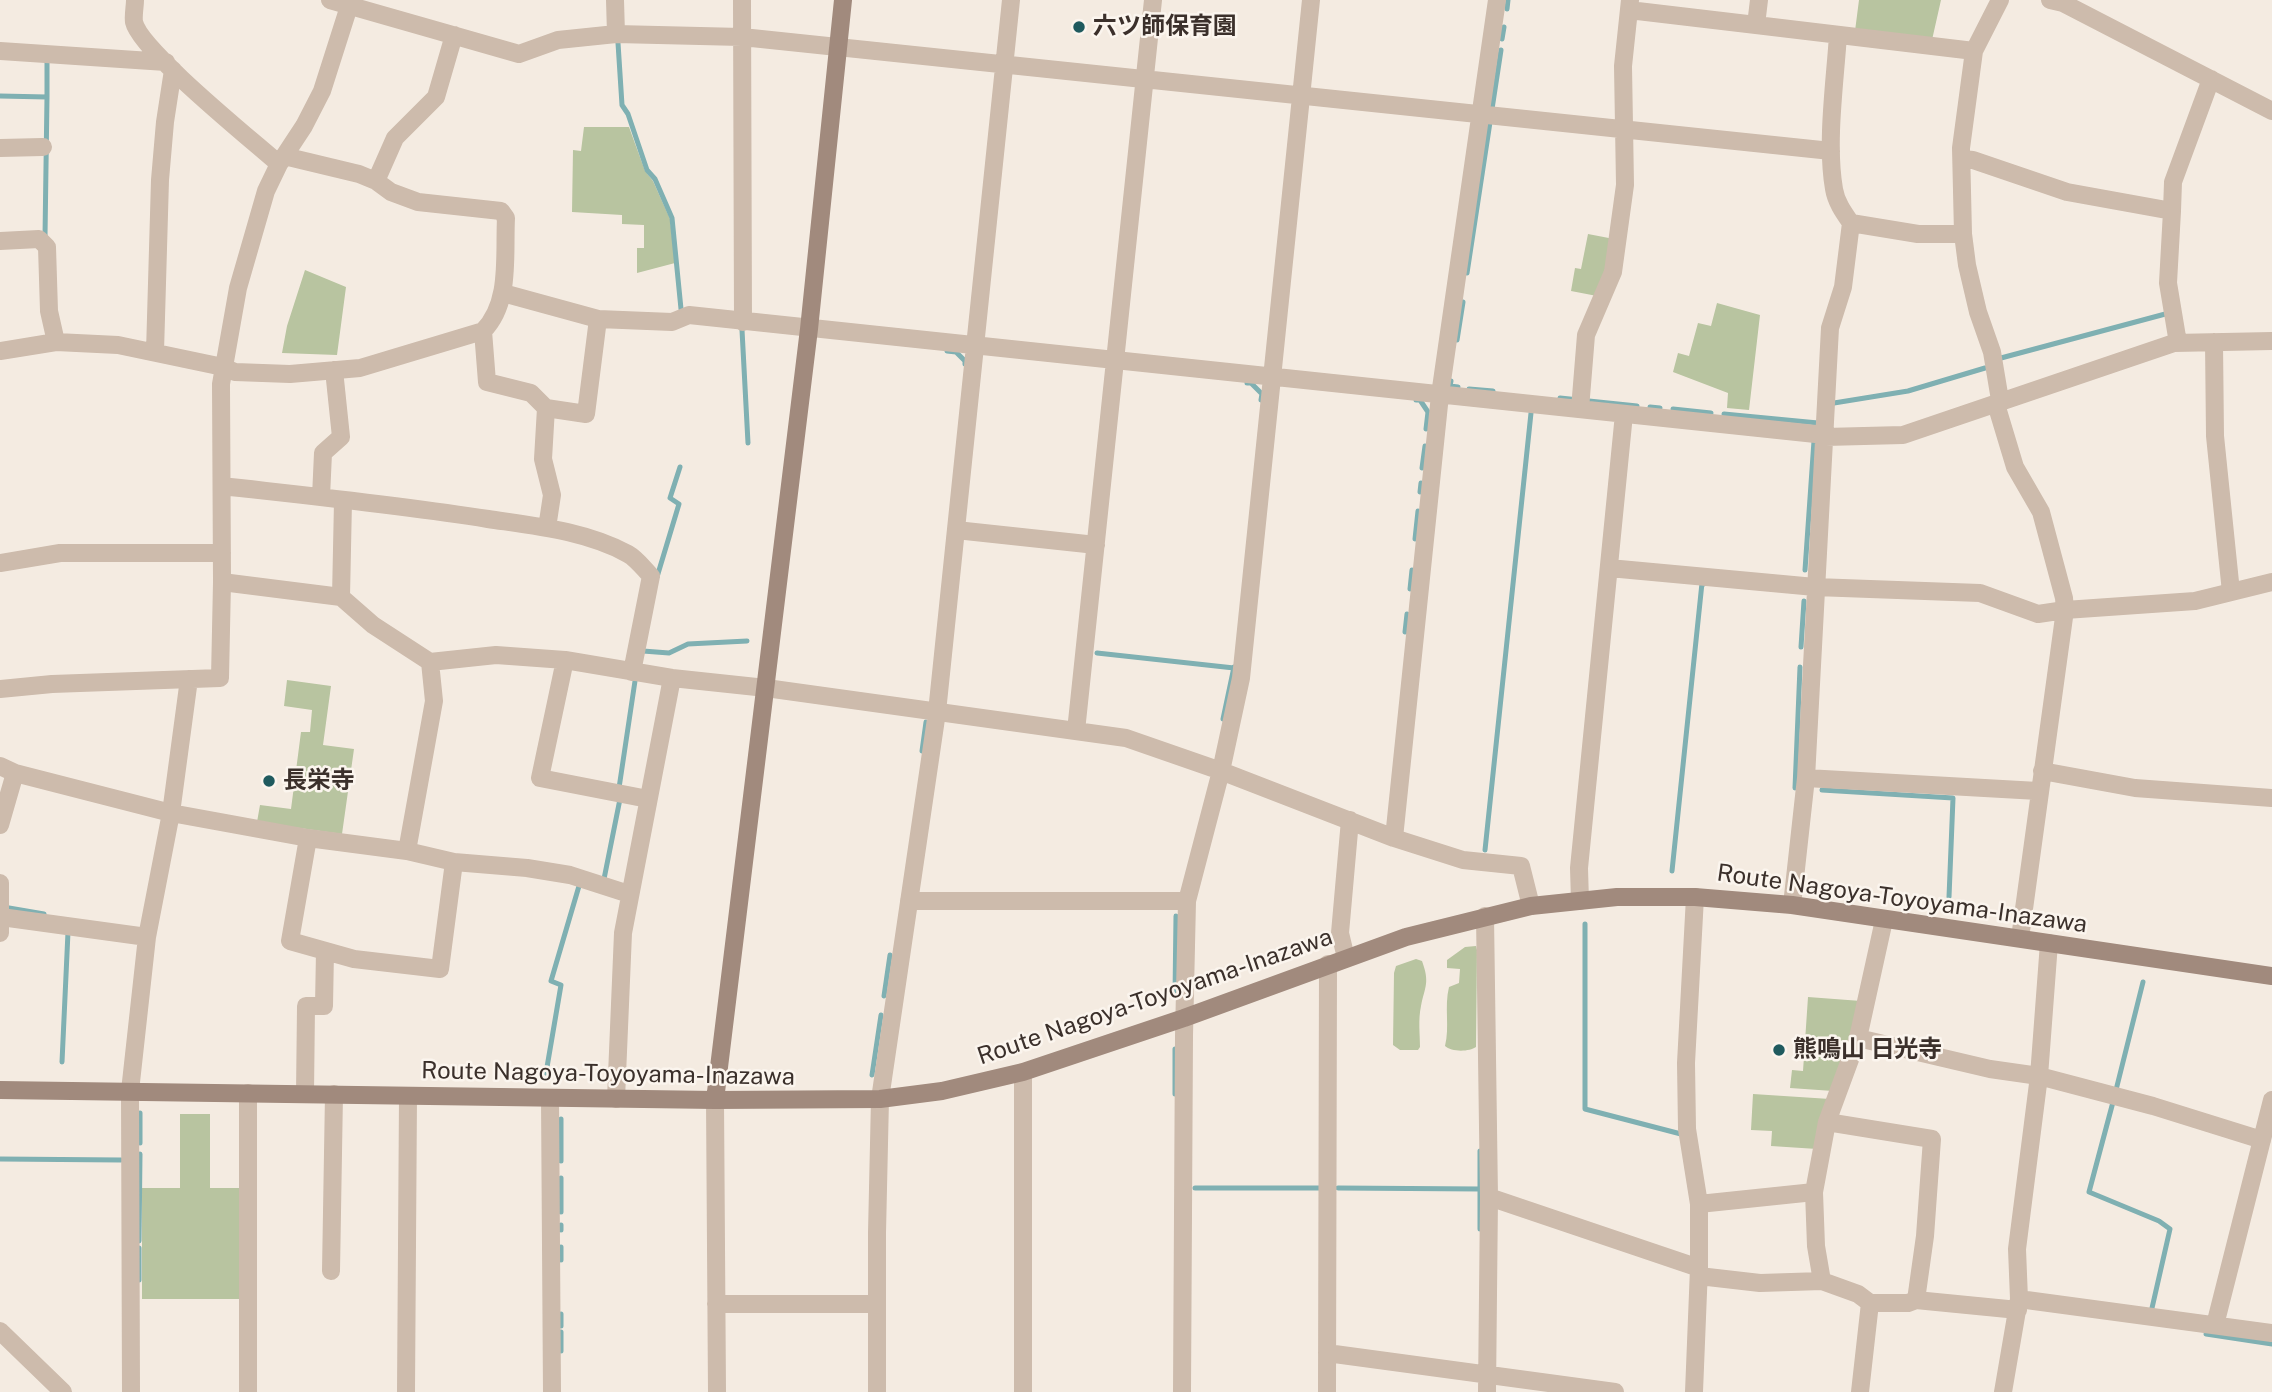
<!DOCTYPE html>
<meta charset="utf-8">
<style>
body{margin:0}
canvas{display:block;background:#f4ebe1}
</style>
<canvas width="2272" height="1392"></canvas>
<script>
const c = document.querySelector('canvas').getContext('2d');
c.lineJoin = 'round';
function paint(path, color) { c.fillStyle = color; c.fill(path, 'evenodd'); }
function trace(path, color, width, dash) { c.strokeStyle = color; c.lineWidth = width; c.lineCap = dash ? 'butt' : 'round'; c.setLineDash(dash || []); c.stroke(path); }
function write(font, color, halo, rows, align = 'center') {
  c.font = font + ' "Public Sans","Noto Sans JP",sans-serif'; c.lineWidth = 5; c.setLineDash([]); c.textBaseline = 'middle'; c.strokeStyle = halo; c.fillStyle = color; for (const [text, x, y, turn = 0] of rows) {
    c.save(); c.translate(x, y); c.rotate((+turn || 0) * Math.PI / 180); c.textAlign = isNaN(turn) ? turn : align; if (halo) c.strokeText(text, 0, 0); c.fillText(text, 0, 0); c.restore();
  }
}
const green = new Path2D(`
 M 1859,0 L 1941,0 L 1932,40 L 1855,31 Z
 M 584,127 L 629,127 L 645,171 L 653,181 L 670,219 L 675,263 L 637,273 L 637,248 L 644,248 L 644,225 L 622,224 L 622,215 L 572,212 L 573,150 L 581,151 Z
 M 1588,234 L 1614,239 L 1597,296 L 1571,291 L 1575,268 L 1581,269 Z
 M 305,270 L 346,287 L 337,355 L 282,353 L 287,326 Z
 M 1717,303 L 1760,315 L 1749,410 L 1727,408 L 1728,393 L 1673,372 L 1678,353 L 1689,356 L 1698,323 L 1711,326 Z
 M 287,680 L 331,686 L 323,745 L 354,749 L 342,834 L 257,822 L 260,805 L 291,809 L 301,732 L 310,732 L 312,710 L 284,706 Z
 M 1476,946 L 1477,950 L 1476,1047 C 1469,1052 1451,1052 1445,1046 C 1450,1027 1444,1007 1449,987 L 1459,983 L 1460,969 L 1447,968 L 1447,960 L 1465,947 Z
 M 1416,959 L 1422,961 C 1430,983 1425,986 1421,1006 C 1418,1020 1420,1034 1420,1047 L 1418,1050 L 1400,1050 L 1393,1045 L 1394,973 L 1396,966 Z
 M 1808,997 L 1861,1001 L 1833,1091 L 1790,1088 L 1792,1070 L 1803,1071 Z
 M 1753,1094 L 1830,1099 L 1817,1149 L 1771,1146 L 1772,1131 L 1751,1130 Z
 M 180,1114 L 210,1114 L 210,1188 L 242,1188 L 242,1299 L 142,1299 L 142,1188 L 180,1188 Z`);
const stream = new Path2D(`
 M 1507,9 L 1508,0
 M 1502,39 L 1504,27
 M 618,43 L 622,105 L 628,114 L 647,170 L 655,179 L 672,218 L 681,309
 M 0,96 L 47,97 L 45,236
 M 47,97 L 47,61
 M 1467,273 L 1501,50
 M 742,330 L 748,443
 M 1457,340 L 1463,302
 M 947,351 L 956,352 L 965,361 L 965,364
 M 2001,358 L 2169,313
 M 1451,381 L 1450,386 L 1458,387
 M 1247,383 L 1251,383 L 1262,394 L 1261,400
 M 1469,389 L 1493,391
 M 1560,398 L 1637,406
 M 1416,400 L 1420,400 L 1428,412 L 1426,429
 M 1834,403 L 1908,391 L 1985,368
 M 1650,407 L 1660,408
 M 1673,409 L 1711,413
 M 1724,414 L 1818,423
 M 1422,468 L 1425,446
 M 1420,492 L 1421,483
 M 1415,539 L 1418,511
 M 1805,570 L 1814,441
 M 657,577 L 679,504 L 670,498 L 680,467
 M 1410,589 L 1412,570
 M 1405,632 L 1407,614
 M 1801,647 L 1804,601
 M 643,651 L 669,653 L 688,644 L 747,641
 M 1097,653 L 1234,668
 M 1223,719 L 1234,667
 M 922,751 L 926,722
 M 619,788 L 635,681
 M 1795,788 L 1800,667
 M 1822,790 L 1953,798 L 1949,897
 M 1485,850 L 1531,413
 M 1672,871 L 1702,583 L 1704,584
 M 604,879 L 620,799
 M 9,908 L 44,914
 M 1585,924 L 1585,1109 L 1681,1134
 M 1175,995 L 1176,916
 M 884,996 L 890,955
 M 62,1062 L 68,932
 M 546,1073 L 561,985 L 551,981 L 579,886
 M 872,1075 L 881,1015
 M 2116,1090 L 2143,982
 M 1175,1094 L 1175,1049
 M 2113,1102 L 2089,1192 L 2159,1221 L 2170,1229 L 2152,1308
 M 561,1119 L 561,1161
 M 140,1143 L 140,1113
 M 0,1159 L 121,1160
 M 1195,1188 L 1320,1188
 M 1338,1188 L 1480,1189
 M 561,1212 L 561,1178
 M 561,1225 L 561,1230
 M 1480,1229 L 1480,1151
 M 139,1241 L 140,1154
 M 561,1247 L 561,1260
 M 139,1280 L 139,1248
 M 561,1314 L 561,1326
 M 561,1332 L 561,1351
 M 2206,1334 L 2272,1344`);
const street = new Path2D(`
 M 135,0 C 135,7 133,15 134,22 C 140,50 252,140 279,164
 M 330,0 L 519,54 L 558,40 L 616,34 L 742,37 L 1831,151
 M 615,0 L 616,34
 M 742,0 L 743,322
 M 1759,0 L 1756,25 L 1974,51
 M 2000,0 L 1974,51 L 1961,148 L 1963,234 L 1967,265 L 1978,312 L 1992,352 L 2000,400
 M 2050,0 L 2063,3 L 2272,111
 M 1629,10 L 1756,25
 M 0,51 L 166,62
 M 0,148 L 43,147
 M 1962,159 L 1973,160 L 2067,192 L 2172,211 L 2173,182 L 2211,79
 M 376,181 L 395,138 L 436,97 L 454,35
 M 2172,211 L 2168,283 L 2178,343
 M 1851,223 L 1918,234 L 1963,234
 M 0,241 L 39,239 L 47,247 L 49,311 L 56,342
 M 503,293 L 598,319 L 672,322 L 689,315 L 1825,435
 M 483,331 L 487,382 L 531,393 L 546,408 L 586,414 L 598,319
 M 2214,342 L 2215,436 L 2231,592
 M 0,351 L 56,342 L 118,345 L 223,367 L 235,372 L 290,374 L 360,368 L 483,331 C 511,303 504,256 506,218 L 501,211 L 418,202 L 391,192 L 376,181 L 359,174 L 284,156
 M 155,352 L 160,180 L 165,122 L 173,70
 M 546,408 L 543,459 L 552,495 L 547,528
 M 1580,409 L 1586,335 L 1613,272 L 1625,185 L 1623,66 L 1630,0
 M 1825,437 L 1903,435 L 2174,343 L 2272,341
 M 222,486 C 311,496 400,505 488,519 C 535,526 586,531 628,554 C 637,559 644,569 651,576 L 632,672
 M 321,497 L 323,453 L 341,437 L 334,370
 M 956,530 L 1096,545
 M 0,563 L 60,553 L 222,553
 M 1609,568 L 1815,587 L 1980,593 L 2038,614 L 2065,610 L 2064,598 L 2041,512 L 2015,467 L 1996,404
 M 222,582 L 341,597 L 373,625 L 430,662 L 496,655 L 565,660 L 672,678 L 766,688 L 1126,738 L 1221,771 L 1394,838 L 1463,860 L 1521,866 L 1531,906
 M 341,597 L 343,501
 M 565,660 L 540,778 L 648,799
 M 0,689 L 52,684 L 220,678 L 222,582 L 221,384 L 238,288 L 266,191 L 279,164 L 304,126 L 322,91 L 351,0
 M 1076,731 L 1153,0
 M 0,766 L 15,773 L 171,813 L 308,838 L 407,851 L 454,862 L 527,868 L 570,875 L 629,894
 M 2042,771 L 2135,788 L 2272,798
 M 1806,778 L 2038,791
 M 0,825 L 15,773
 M 308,838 L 290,941 L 354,959 L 440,969 L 454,862
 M 1394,838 L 1440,395 L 1497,0
 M 407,851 L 434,701 L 430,662
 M 0,883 L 0,933
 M 909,901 L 1187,901
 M 1580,901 L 1579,868 L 1624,414
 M 1792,905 L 1806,778 L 1830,328 L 1843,287 L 1851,223 C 1844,213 1836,202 1834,189 C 1826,143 1835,82 1838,35
 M 1485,916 L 1489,1197 L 1487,1392
 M 1,917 L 147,937
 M 1884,920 L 1858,1038 L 1827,1122 L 1814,1192 L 1816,1246 L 1822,1281 L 1858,1294 L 1870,1303 L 1908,1303 L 1916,1300 L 2018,1310
 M 2020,938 L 2065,610 L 2195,601 L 2272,582
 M 1346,958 L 1340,933 L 1350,820
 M 1858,1038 L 1990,1069 L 2039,1076 L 2153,1106 L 2262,1140
 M 1023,1072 L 1023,1392
 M 305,1094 L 306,1006 L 324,1006 L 325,951
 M 550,1098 L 552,1392
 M 616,1099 L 623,933 L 672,678
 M 715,1100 L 717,1392
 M 1827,1122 L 1932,1139 L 1925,1236 L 1916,1300
 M 1489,1197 L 1699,1268
 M 1699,1204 L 1814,1192
 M 331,1271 L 334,1094
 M 1699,1276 L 1760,1283 L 1822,1281
 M 2019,1299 L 2272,1333
 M 716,1304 L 877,1304
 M 2215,1325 L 2272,1100
 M 0,1331 L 63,1392
 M 1327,1353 L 1615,1392
 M 131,1392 L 130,1091 L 147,937 L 171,813 L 189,679
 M 248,1392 L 248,1093
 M 406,1392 L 408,1096
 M 877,1392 L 877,1233 L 880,1099 L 937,712 L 1011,0
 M 1182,1392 L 1184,1036 L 1187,901 L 1221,771 L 1241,678 L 1311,0
 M 1327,1392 L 1328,964
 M 1694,1392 L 1699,1268 L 1699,1204 L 1687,1129 L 1686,1063 L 1695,897
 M 1860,1392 L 1870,1303
 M 2003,1392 L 2019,1299 L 2017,1249 L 2039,1076 L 2049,943`);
const secondary = new Path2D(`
 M 0,1090 L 715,1100 L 880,1099 L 942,1091 L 1023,1072 L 1184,1018 L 1406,937 L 1531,906 L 1617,897 L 1695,897 L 1792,905 L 2272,976
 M 715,1100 L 809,329 L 843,0`);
const markers = [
 [1079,27,7,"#1f5a5e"],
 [269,781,7,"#1f5a5e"],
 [1779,1050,7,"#1f5a5e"]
];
const poiNames = [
 ["六ツ師保育園",1093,27],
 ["長栄寺",283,781],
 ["熊鳴山 日光寺",1793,1050]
];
const streetNames = [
 ["Route Nagoya-Toyoyama-Inazawa",1902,899,8],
 ["Route Nagoya-Toyoyama-Inazawa",1155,997,-19],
 ["Route Nagoya-Toyoyama-Inazawa",608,1074,1]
];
paint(green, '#b8c4a0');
trace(stream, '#7fb0b2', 5);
trace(street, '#cdbbac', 18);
trace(secondary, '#a18a7d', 18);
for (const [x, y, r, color] of markers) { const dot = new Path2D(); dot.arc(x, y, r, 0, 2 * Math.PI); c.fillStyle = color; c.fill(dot); trace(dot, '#fbf5ee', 2.5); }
write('bold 24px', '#3b302b', '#fbf5ee', poiNames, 'left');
write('24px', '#3b302b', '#fbf5ee', streetNames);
</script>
